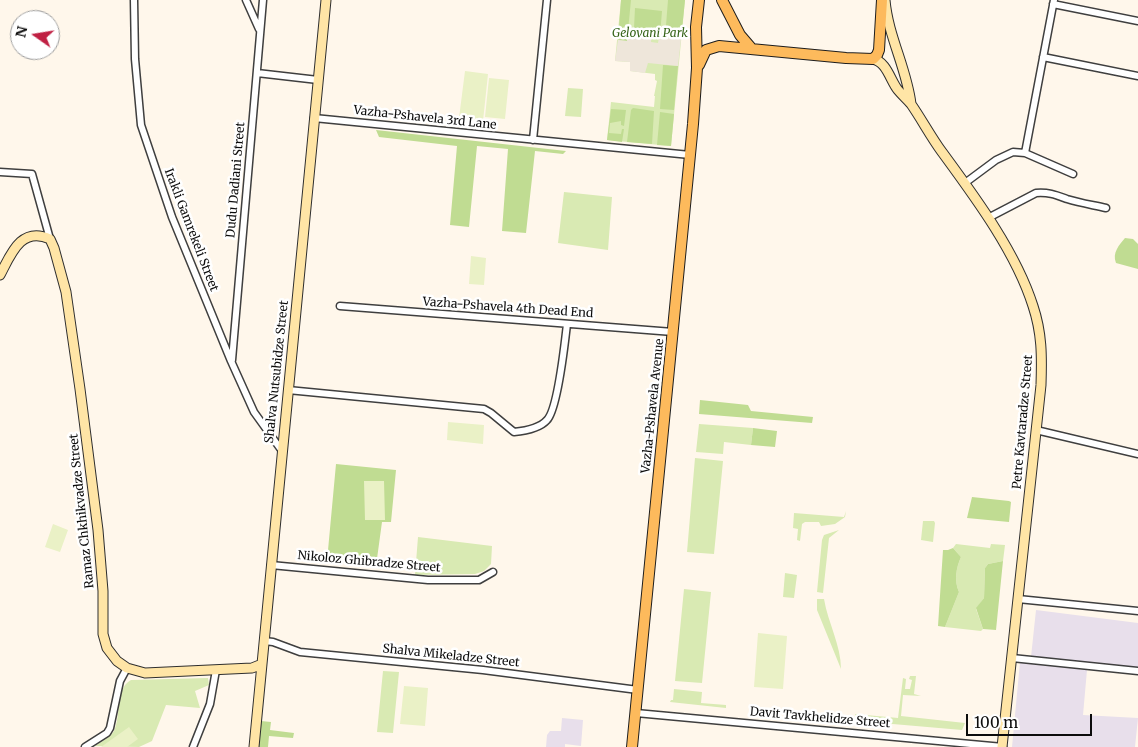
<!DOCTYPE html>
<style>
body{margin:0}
#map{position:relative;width:1138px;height:747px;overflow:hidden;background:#fff7eb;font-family:Merriweather,serif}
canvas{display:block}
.north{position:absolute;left:10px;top:10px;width:50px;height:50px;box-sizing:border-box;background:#fff;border:1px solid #9e9e9e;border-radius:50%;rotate:283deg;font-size:14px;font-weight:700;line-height:20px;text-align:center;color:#0c0c0c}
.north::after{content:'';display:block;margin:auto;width:18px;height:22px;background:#c02043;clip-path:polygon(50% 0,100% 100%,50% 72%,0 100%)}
.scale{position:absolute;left:966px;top:714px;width:126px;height:22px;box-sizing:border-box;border:2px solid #0c0c0c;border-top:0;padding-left:6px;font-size:15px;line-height:18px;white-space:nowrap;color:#0c0c0c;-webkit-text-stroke:4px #fff;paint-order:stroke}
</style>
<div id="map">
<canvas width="1138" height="747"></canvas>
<div class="north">N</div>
<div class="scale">100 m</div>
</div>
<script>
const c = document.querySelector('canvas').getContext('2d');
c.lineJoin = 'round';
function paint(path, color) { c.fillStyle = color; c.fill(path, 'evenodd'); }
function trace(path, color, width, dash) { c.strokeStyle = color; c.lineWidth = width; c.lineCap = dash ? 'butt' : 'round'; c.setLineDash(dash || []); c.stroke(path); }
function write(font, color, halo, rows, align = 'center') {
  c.font = font + ' Merriweather,serif'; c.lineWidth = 5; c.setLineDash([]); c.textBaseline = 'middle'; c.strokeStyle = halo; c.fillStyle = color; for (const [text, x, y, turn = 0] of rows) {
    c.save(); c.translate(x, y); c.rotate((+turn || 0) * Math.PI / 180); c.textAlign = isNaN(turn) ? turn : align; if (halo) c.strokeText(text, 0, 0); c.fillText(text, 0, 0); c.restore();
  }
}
const industrial = new Path2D(`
 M 1036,610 L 1138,623 L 1138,668 L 1031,657 Z
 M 1020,662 L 1087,670 L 1083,715 L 1138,718 L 1135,747 L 1012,747 Z
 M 562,718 L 583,720 L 581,746 L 565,744 L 565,747 L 546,747 L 547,735 L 550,731 L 561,731 Z`);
const green = new Path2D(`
 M 621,0 L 685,0 L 671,146 L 607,140 L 611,102 L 654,107 L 655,96 L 654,96 L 657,81 L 655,80 L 655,74 L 630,71 L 630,62 L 615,61 Z
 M 568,88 L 583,89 L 581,117 L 565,116 Z
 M 564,192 L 612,197 L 608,250 L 558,243 Z
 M 699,424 L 753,428 L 751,445 L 724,442 L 723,454 L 696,452 Z
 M 695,458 L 723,461 L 714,554 L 687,552 Z
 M 846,511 L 845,517 L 835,524 L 821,526 L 819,522 L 805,522 L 802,524 L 800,541 L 797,540 L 798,529 L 793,528 L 794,513 L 844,517 Z
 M 923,521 L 934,521 L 935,523 L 933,542 L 921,540 Z
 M 839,530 L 829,538 L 823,593 L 817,592 L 822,540 L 824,535 Z
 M 418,537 L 492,546 L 491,564 L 484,571 L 475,574 L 415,575 Z
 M 956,544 L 990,548 L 991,544 L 1005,545 L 1003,561 L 988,564 L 985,568 L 984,598 L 976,609 L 983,629 L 981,631 L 945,627 L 959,592 C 954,581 956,568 961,557 L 953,548 Z
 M 785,573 L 797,575 L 794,598 L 783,597 Z
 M 684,589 L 711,592 L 702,683 L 675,681 Z
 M 817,599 L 824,599 C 828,623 841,645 841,669 L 817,610 Z
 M 383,671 L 399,672 L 393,733 L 377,732 Z
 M 910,676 L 916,676 L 914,694 L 921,696 L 903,695 L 901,716 L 965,723 L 962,730 L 858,721 L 855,714 L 898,718 L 903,678 L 906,679 L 905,689 L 910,689 L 912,680 L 909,679 Z
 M 208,678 L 209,685 L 195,691 L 200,708 L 166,705 L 152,741 L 139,747 L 95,746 C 101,742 110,737 114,731 C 122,714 114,690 131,680 Z
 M 674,689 L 702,692 L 701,703 L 726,705 L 726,708 L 670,702 L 671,700 L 673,700 Z`);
const forest = new Path2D(`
 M 621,0 L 631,0 L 627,41 L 618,40 Z
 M 668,0 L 685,0 L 681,39 L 665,38 Z
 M 635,8 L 662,11 L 660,36 L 651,35 L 652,30 L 634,28 Z
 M 663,65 L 678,66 L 674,110 L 660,109 Z
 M 633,108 L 654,111 L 652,144 L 627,142 L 631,110 Z
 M 611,109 L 626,110 L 624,126 L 621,125 L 621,121 L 610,123 L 609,133 L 621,134 L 622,129 L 624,129 L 622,142 L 607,140 Z
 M 660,112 L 674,114 L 671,146 L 657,145 Z
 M 376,130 L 566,151 L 563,154 L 535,151 L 526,233 L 502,231 L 508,149 L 477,146 L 469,227 L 450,225 L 457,146 L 379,137 Z
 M 1125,238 L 1133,239 L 1138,244 L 1138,269 L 1116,263 C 1112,253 1119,245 1125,238 Z
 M 700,400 L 748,405 L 751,411 L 813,417 L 812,423 L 699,414 Z
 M 753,428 L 777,431 L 775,447 L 751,445 Z
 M 336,464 L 396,470 L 391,522 L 382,522 L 376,566 L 327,561 Z
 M 972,497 L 1009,501 L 1011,502 L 1009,522 L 967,518 Z
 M 953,548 L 961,557 C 956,568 954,581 959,592 L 945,627 L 938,626 L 943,550 L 948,550 Z
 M 1003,561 L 996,630 L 983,629 L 976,608 L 984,598 L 985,568 L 988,564 Z
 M 261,721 L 271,722 L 270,730 L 294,733 L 293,738 L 269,736 L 268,747 L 258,747 Z`);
const pitch = new Path2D(`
 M 465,71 L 488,74 L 483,121 L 459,118 Z
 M 489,78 L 509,80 L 505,119 L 485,117 Z
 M 471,256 L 486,258 L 484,285 L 469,284 Z
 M 448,422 L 484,425 L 483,444 L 447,440 Z
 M 364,481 L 384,481 L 385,520 L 365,520 Z
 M 53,524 L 68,530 L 60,552 L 45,547 Z
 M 758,633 L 787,636 L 783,689 L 754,687 Z
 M 404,686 L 428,688 L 425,726 L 400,724 Z
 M 129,727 L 138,739 L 127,747 L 101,747 Z`);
const plaza = new Path2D(`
 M 628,27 L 652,30 L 651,42 L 658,43 L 659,37 L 681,39 L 678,66 L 648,63 L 645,73 L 630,71 L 630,62 L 615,61 L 618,40 L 627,41 Z`);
const street = new Path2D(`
 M 134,0 L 135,59 L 141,125 L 172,217 L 231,361 L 254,412 L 282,451
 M 246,0 L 259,29
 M 1053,4 L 1138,21
 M 1043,57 L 1138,76
 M 257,73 L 318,80
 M 314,118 L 690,155
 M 533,140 L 547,0
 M 1025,153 L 1054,0
 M 0,172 L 32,174 L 50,239
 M 965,183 L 996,160 L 1013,152 L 1025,153 L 1073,174
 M 988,218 L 1036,193 C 1049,192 1056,195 1067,199 C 1080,203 1093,205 1106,208
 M 340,306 L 673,332
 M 232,360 L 263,0
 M 288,390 L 484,409 L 491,413 L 514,432 C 524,431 540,428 547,420 C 558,409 565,341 567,324
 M 1036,430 L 1138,454
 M 271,565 L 428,580 L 479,580 L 493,572
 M 1018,599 L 1138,611
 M 264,641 L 273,642 L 300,652 L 483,670 L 638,690
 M 1012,658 L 1138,671
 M 636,713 L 1003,747
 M 85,747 L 107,733 L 110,728 L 120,681 L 127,668
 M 193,747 L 210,704 L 216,670`);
const secondary = new Path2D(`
 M 885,0 C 888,36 907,69 911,104
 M 873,59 C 887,62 890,80 898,90 C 902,95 907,99 911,104 C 922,120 931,137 942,152 C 975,197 1016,252 1033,306 C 1042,333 1042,356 1041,385 L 1002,747
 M 0,275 C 11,254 21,226 50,239 L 54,248 L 66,292 L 80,389 L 98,530 L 103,591 L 103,634 L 107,648 L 117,661 L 127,668 L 145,673 L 252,668 L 262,664
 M 254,747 L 326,0`);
const primary = new Path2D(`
 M 722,0 L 740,35 L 752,49
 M 699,65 L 706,50 L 719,46 L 846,58 L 873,59 L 877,55 L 879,50 L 882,0
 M 632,747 L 693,124 L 697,68 L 696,27 L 699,0`);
const parkNames = [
 ["Gelovani Park",650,34]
];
const streetNames = [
 ["Vazha-Pshavela 3rd Lane",425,118,6],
 ["Dudu Dadiani Street",236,180,-85],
 ["Irakli Gamrekeli Street",191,230,69],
 ["Vazha-Pshavela 4th Dead End",508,308,4],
 ["Shalva Nutsubidze Street",277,372,-84],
 ["Vazha-Pshavela Avenue",653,406,-84],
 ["Petre Kavtaradze Street",1023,422,-85],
 ["Ramaz Chkhikvadze Street",82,511,-96],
 ["Nikoloz Ghibradze Street",369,562,5],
 ["Shalva Mikeladze Street",451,656,6],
 ["Davit Tavkhelidze Street",820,718,5]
];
paint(industrial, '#e8dfeb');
paint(green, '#d9eab3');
paint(forest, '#c0dc92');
paint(pitch, '#eaf1c6');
paint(plaza, '#eee6da');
trace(street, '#3f3f3f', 9);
trace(secondary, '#2e2e2e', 11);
trace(primary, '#1d1d1d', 12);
trace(street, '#fff', 6);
trace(secondary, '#ffe5a6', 9);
trace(primary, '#fdba5c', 10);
write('italic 12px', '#37651a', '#fff', parkNames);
write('12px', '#0c0c0c', '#fff', streetNames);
</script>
